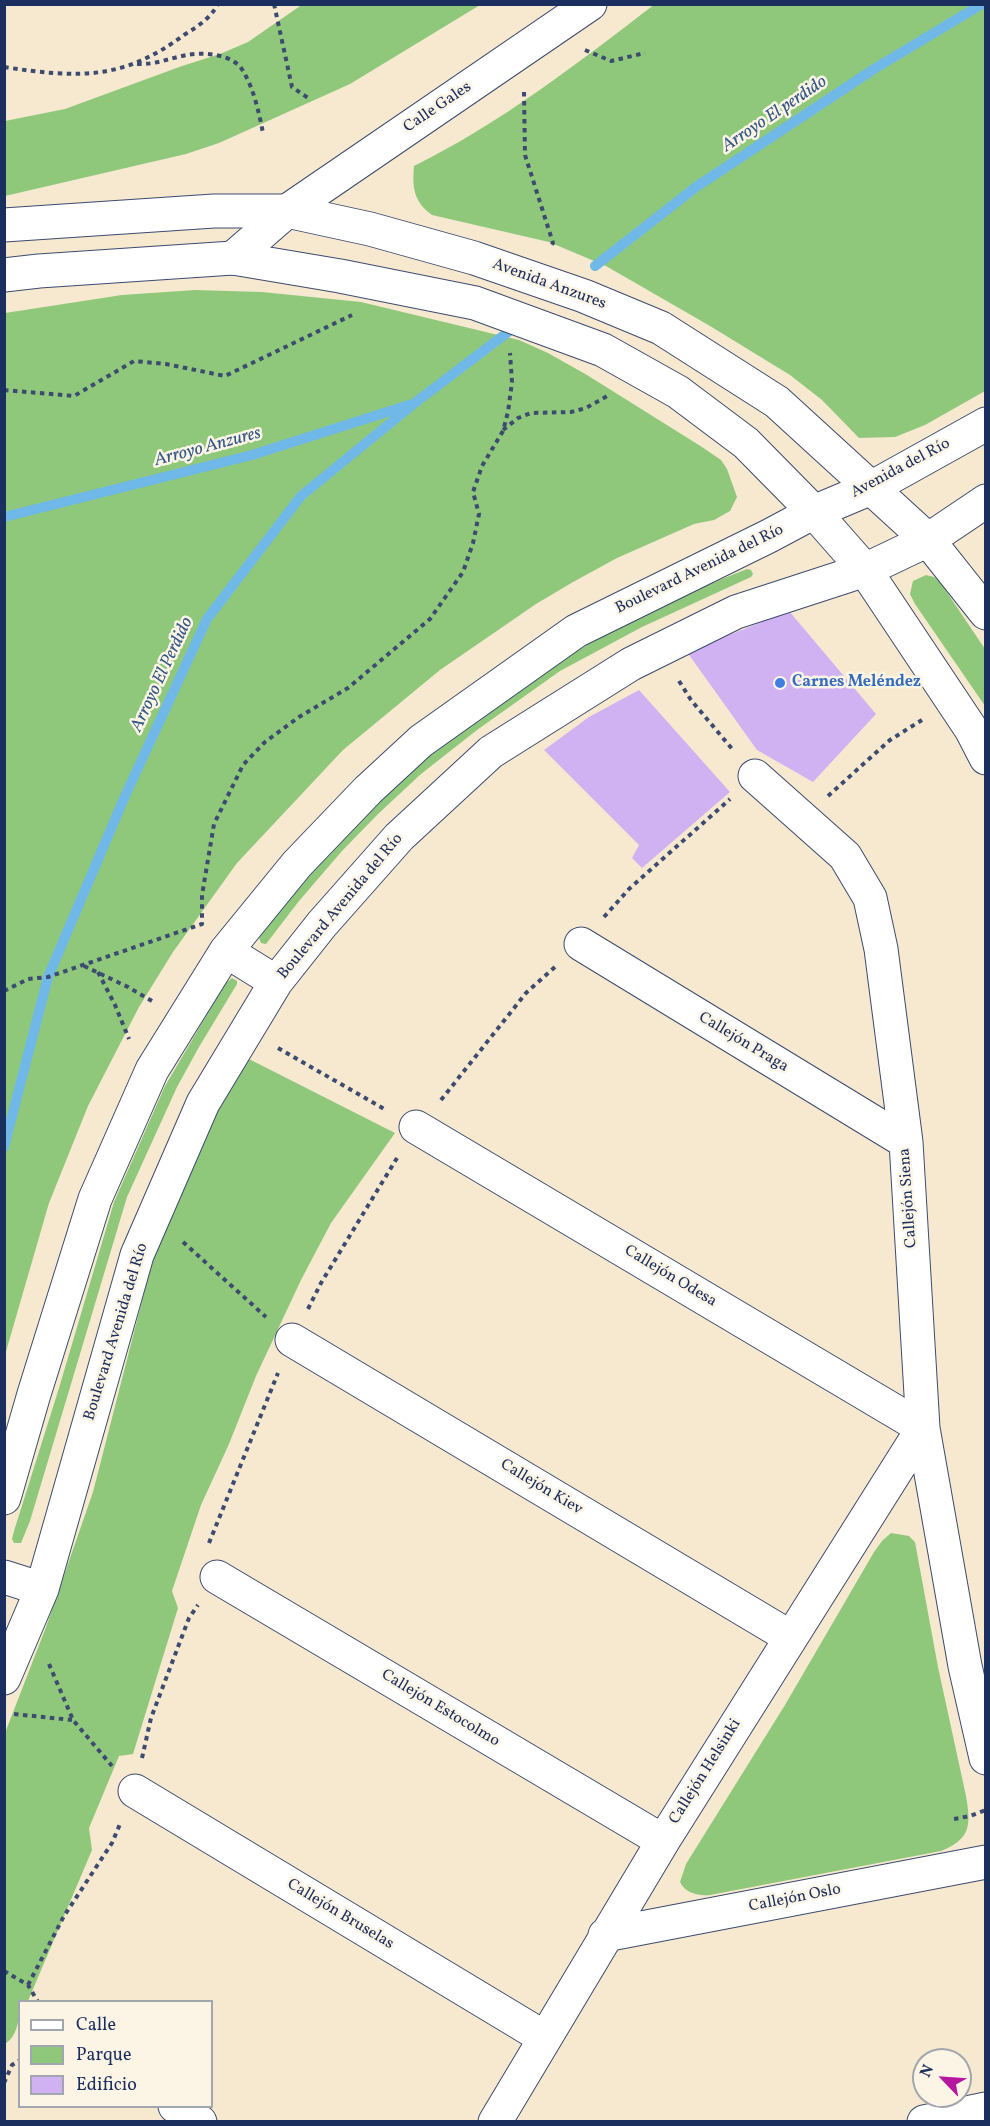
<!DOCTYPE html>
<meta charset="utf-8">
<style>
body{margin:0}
#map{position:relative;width:990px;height:2126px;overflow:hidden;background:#f6e9d0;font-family:Vollkorn,serif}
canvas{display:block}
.frame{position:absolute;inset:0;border:6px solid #1b2f5e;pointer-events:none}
.legend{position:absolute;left:18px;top:2000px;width:195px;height:108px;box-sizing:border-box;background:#fcf5e5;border:2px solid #a2a6af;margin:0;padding:8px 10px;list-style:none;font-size:18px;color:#1b2f5e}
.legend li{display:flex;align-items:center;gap:12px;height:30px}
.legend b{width:30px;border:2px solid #a2a6af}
.north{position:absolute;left:912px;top:2048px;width:60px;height:60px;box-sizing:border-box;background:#fcf5e5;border:2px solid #a2a6af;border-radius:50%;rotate:295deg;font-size:16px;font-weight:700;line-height:24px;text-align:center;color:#1b2f5e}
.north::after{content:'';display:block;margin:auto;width:21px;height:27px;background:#b5179e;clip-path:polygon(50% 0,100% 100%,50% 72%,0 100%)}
</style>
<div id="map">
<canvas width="990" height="2126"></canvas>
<div class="frame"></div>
<ul class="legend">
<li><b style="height:8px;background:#fff"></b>Calle</li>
<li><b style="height:16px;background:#90c87b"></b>Parque</li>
<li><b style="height:16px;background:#d0b2f3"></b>Edificio</li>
</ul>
<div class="north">N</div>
</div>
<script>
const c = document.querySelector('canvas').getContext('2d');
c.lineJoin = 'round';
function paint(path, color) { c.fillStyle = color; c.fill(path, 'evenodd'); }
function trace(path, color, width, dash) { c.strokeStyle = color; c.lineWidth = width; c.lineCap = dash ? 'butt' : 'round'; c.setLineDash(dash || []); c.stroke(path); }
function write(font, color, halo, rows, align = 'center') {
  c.font = font + ' Vollkorn,serif'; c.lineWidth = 5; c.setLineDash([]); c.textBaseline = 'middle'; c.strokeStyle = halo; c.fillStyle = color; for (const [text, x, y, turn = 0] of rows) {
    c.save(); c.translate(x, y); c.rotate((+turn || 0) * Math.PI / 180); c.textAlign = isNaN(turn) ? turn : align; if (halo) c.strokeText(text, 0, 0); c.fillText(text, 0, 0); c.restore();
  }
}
const green = new Path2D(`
 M 303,4 L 480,5 L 350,84 L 219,143 L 186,154 L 5,196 L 5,121 L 65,109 L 182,66 L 220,54 L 248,42 Z
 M 655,4 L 985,5 L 985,391 L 925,425 L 895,437 L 859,438 L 822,400 L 790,375 L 710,326 L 606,266 L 549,242 L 432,215 C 414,202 412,188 414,166 C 501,123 578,63 655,4 Z
 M 195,290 L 262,292 L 361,302 L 519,340 L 548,353 L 587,375 L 702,447 L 721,460 L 727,469 L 737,497 L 730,511 L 714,520 L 694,524 L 617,558 L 573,582 L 536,604 L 440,670 L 343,750 L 237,863 L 173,952 L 139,1007 L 88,1106 L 49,1203 L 5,1355 L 5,313 L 122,295 Z
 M 747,569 L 751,570 L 753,574 L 751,577 L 642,627 L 560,671 L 477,730 L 421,774 L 378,814 L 342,851 L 299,901 L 266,944 L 261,943 L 259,938 L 264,931 C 310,873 360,817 415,767 C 509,682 630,615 747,569 Z
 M 926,575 L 934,577 L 940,582 L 985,649 L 985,706 L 915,604 L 910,594 L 913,581 Z
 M 232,978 L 237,981 L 237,984 L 199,1047 L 177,1087 L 127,1197 L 30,1521 L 21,1543 L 14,1543 L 12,1539 L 14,1531 L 59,1388 L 114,1202 L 165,1086 L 225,984 Z
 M 245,1057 L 395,1133 L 331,1223 L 301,1280 L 256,1376 L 229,1444 L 201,1505 L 172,1591 L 178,1608 L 133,1754 L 119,1756 L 89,1828 L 92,1850 L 28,2001 L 20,2002 C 19,2017 19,2035 5,2044 L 5,1733 L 46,1627 L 93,1492 L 153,1258 L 214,1109 Z
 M 891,1533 L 909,1536 L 915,1542 L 938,1667 L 966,1796 C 971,1825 971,1839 941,1851 L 710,1895 C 698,1896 685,1893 680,1882 L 686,1864 L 785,1705 L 874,1552 L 882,1541 Z`);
const stream = new Path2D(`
 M 595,266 L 696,187 L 874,69 L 982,4
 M 4,517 L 252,455 L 409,405
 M 4,1147 L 48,977 L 125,796 L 207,619 L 301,496 L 416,402 L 516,326`);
const building = new Path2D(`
 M 789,611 L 876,714 L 813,782 L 757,750 L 687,652 Z
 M 639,690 L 730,792 L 642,868 L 632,858 L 639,845 L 544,750 L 589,717 Z`);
const path = new Path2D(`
 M 274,4 L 292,87 L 311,100
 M 585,50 L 611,61 L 645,53
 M 137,64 C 155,65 170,58 187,55 C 204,52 234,54 243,71 C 254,89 259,113 263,133
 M 4,67 C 77,78 122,81 184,35 C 198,26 210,19 218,4
 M 524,92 L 525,155 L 553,243 L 550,248
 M 4,390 L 74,396 L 134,361 L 166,364 L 225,376 L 352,315
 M 503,430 L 518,418 L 531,413 L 571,412 L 586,408 L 609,395
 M 679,681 L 691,700 L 733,750
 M 828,796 L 890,740 L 922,720
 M 604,917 L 629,889 L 730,799
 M 84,966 L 128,987 L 152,1001
 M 98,972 L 115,1005 L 129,1039
 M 4,991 L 28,979 L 48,977 L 202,924 L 202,895 L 214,824 L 243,765 L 265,742 L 299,717 L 348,688 L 430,619 L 463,572 L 473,543 L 479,514 L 473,492 L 482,466 L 503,431 L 508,412 L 512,382 L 510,353
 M 278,1048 L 386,1110
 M 441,1100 L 526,993 L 555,967
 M 183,1242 L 266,1317
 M 308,1309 L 321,1283 L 397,1158
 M 209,1543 L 278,1373
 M 49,1664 L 73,1720 L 112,1766
 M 14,1714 L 72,1720
 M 142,1758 L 151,1718 L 189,1618 L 198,1605
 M 954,1819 L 970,1816 L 986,1810
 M 4,1971 L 28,1985 L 38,2002
 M 28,1985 L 64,1916 L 112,1843 L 120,1824
 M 4,2083 L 12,2065 L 20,2060`);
const street = new Path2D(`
 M 233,258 L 287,211 L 590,4
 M 755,776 L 845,856 L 870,898 L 881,949 L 906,1142 L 923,1428 L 965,1666 L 986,1758
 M 581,944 L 906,1142
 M 226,951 L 276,982
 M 416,1127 L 923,1428 L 663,1841 L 495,2122
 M 292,1340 L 790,1637
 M 4,1498 L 34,1394 L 95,1199 L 152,1070 L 226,951 L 297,864 L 368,790 L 421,741 L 576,631 L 769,536 L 814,512
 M 4,1577 L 42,1589
 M 217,1577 L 663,1841
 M 4,1678 L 42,1589 L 137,1255 L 203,1103 L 276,982 L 322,924 L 399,837 L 491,752 L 631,664 L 736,612 L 865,570
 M 135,1791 L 545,2038
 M 605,1935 L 986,1862
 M 175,2106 L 200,2122
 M 924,2122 L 986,2109`);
const secondary = new Path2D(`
 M 4,225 L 214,211 L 287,211 L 370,229 L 474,258 L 584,296 L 661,328 L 777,402 L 928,540 L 986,613
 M 4,275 L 39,271 L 233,258 L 340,276 L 475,303 L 603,350 L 678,392 L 746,443 L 814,512 L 865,570 L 971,729 L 986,758
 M 814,512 L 871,488 L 986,424
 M 865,570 L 928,540 L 986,501`);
const markers = [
 [780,683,6,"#3f7fe0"]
];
const streetNames = [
 ["Calle Gales",438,108,-34],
 ["Avenida Anzures",549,285,20],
 ["Avenida del Río",901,469,-28],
 ["Boulevard Avenida del Río",700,570,-26],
 ["Boulevard Avenida del Río",341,907,-50],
 ["Callejón Praga",743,1043,31],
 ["Callejón Siena",909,1198,-94],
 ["Callejón Odesa",670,1277,31],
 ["Boulevard Avenida del Río",117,1332,-73],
 ["Callejón Kiev",541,1488,31],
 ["Callejón Estocolmo",440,1709,31],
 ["Callejón Helsinki",706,1772,-58],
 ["Callejón Oslo",795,1899,-11],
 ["Callejón Bruselas",340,1915,31]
];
const shopNames = [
 ["Carnes Meléndez",792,683]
];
const waterNames = [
 ["Arroyo El perdido",775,115,-34],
 ["Arroyo Anzures",208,448,-15],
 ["Arroyo El Perdido",163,675,-65]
];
paint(green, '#90c87b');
trace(stream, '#70b8e8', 10);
paint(building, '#d0b2f3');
trace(street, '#3c4b6f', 35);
trace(secondary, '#3c4b6f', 35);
trace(path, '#3c4b6f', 4, [4.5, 4.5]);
trace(street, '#fff', 33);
trace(secondary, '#fff', 33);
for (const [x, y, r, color] of markers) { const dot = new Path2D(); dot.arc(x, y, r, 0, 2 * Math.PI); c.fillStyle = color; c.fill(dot); trace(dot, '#fcf5e5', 2); }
write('16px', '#1b2f5e', '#fcf5e5', streetNames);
write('bold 16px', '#366cbe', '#fcf5e5', shopNames, 'left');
write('italic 18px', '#355887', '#fcf5e5', waterNames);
</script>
